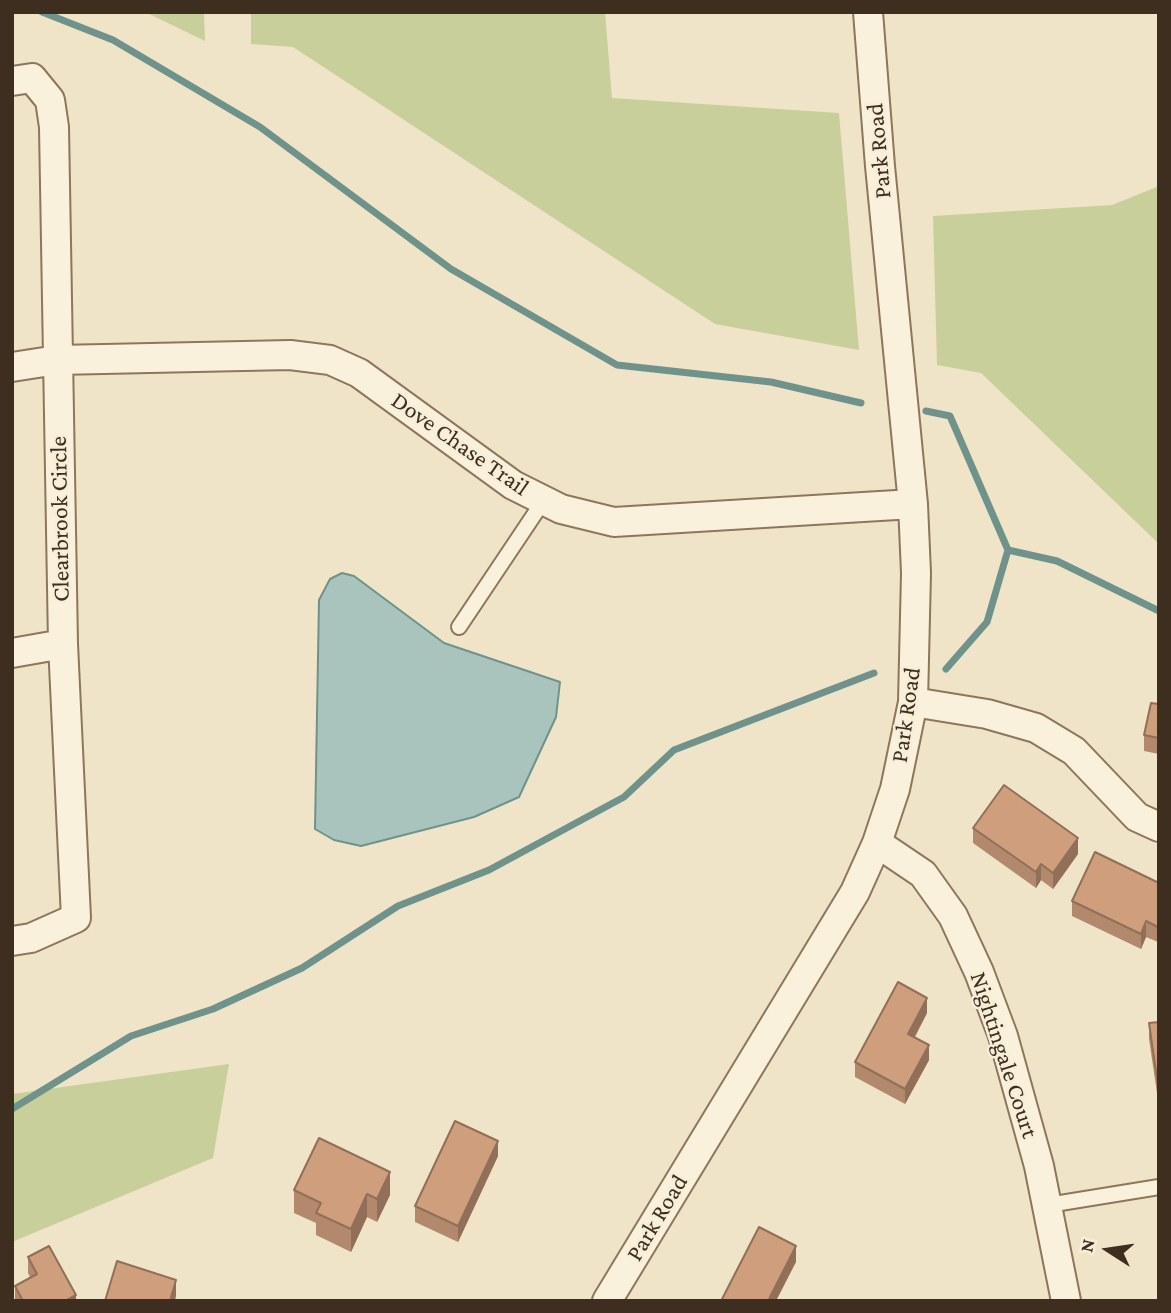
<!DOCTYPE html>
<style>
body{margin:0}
#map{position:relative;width:1171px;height:1313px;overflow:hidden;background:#f0e4c8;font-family:"Crimson Pro",serif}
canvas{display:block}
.frame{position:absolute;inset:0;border:14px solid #3d2e20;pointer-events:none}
.north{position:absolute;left:1073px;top:1215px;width:70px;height:70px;-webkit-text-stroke:5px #f7eed8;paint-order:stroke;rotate:282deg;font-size:19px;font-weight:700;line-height:28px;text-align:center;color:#3d2e20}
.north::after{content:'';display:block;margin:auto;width:24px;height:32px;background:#3d2e20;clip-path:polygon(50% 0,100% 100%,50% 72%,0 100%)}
</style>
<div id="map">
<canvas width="1171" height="1313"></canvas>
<div class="frame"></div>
<div class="north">N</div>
</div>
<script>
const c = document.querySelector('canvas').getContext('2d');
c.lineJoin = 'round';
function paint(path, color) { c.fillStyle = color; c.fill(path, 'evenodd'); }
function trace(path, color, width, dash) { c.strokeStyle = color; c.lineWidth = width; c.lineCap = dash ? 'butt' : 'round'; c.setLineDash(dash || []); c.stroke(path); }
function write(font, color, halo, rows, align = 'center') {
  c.font = font + ' "Crimson Pro",serif'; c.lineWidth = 5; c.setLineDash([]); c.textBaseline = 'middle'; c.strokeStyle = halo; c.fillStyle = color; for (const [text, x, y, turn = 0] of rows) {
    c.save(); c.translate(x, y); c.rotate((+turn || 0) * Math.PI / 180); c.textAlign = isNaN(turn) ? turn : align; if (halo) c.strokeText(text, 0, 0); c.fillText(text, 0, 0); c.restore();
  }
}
const green = new Path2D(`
 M 145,12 L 204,12 L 205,41 Z
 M 251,12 L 605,12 L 612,98 L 839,113 L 859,350 L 715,324 L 293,47 L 251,44 Z
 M 1159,186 L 1159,544 L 981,373 L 937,365 L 933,216 L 1112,205 Z
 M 229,1064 L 213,1158 L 12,1242 L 12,1094 Z`);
const water = new Path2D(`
 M 342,573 L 354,576 L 444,643 L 560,682 L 556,717 L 519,797 L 474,817 L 361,846 L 334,840 L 315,829 L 319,600 L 330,579 Z`);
const stream = new Path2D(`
 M 42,12 L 113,40 L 260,127 L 451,269 L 617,365 L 771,382 L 861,403
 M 926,411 L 950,416 L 1008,550 L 987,622 L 946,669
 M 1008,550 L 1057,561 L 1159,611
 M 12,1109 L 131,1036 L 213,1009 L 302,968 L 398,906 L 489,870 L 624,797 L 674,750 L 874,673`);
const lane = new Path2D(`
 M 459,627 L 544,500
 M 1048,1205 L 1159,1187`);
const street = new Path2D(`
 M 12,81 L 32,78 L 50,100 L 54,127 L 63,644 L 76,918 L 31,938 L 12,941
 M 12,367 L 57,360 L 290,355 L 330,360 L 359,373 L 513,485 L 561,509 L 614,522 L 913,504
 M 12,653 L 63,644
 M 913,702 L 987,714 L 1036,728 L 1074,751 L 1137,817 L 1159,827
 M 877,843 L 923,874 L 953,916 L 979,972 L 1003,1036 L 1039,1166 L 1066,1301
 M 607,1301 L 855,892 L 877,843 L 895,789 L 913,702 L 916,573 L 913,504 L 880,166 L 868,12`);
const wall = new Path2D(`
 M 1159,704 L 1159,754 L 1144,751 L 1144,735 Z
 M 973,828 L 1078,854 L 1053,889 L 1041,880 L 1036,888 L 973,843 Z
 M 1159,883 L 1158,942 L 1146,937 L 1141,949 L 1072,916 L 1072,901 Z
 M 927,1013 L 915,1037 L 929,1060 L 905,1104 L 855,1077 L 855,1062 Z
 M 1159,1022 L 1159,1107 L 1149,1039 L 1149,1023 Z
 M 498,1156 L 458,1242 L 415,1222 L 415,1206 Z
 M 294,1190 L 390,1195 L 377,1222 L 367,1217 L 351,1252 L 316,1235 L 316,1223 L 294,1213 Z
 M 28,1257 L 76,1301 L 15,1301 L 15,1286 L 30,1277 L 28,1273 Z`);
const shadedWall = new Path2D(`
 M 1078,838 L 1078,854 L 1053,889 L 1053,873 Z
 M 1041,864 L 1041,880 L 1036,888 L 1036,872 Z
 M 1146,921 L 1146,937 L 1141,949 L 1141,934 Z
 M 1159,925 L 1159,940 L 1158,942 L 1158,927 Z
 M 927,998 L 927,1013 L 908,1049 L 908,1034 Z
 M 929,1045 L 929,1060 L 905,1104 L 905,1089 Z
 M 498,1141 L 498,1156 L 458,1242 L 458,1226 Z
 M 390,1172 L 390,1195 L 377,1222 L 377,1199 Z
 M 367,1194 L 367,1217 L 351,1252 L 351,1229 Z
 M 796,1246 L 796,1262 L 776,1301 L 768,1301 Z
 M 176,1280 L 176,1296 L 175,1301 L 170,1301 Z
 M 76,1295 L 76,1301 L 65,1301 Z`);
const building = new Path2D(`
 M 1151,703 L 1159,704 L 1159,738 L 1144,735 Z
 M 1004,785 L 1078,838 L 1053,873 L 1041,864 L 1036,872 L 973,828 Z
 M 1095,852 L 1159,883 L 1159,925 L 1158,927 L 1146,921 L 1141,934 L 1072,901 Z
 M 898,982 L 927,998 L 908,1034 L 929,1045 L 905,1089 L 855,1062 Z
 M 1159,1022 L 1159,1092 L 1149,1023 Z
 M 455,1121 L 498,1141 L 458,1226 L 415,1206 Z
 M 319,1138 L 390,1172 L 377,1199 L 367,1194 L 351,1229 L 316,1213 L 321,1203 L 294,1190 Z
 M 759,1227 L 796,1246 L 768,1301 L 721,1301 Z
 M 49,1246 L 76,1295 L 65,1301 L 23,1301 L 15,1286 L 37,1274 L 28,1257 Z
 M 117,1261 L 176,1280 L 170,1301 L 105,1301 Z`);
const streetNames = [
 ["Park Road",879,151,-95],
 ["Dove Chase Trail",460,444,35],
 ["Clearbrook Circle",60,519,-91],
 ["Park Road",906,715,-82],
 ["Nightingale Court",1004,1055,72],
 ["Park Road",657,1218,-59]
];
paint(green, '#c9cf9b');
paint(water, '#a9c4bc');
trace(water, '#6f938a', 2);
trace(stream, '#6f938a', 7);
trace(lane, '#8d765c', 18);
trace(street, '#8d765c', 32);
trace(lane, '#faf1dc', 14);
trace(street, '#faf1dc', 28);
paint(wall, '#b2896c');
paint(shadedWall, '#916f58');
paint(building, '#cf9f7d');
trace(building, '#916f58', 2);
write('24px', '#3d2e20', '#f7eed8', streetNames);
</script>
